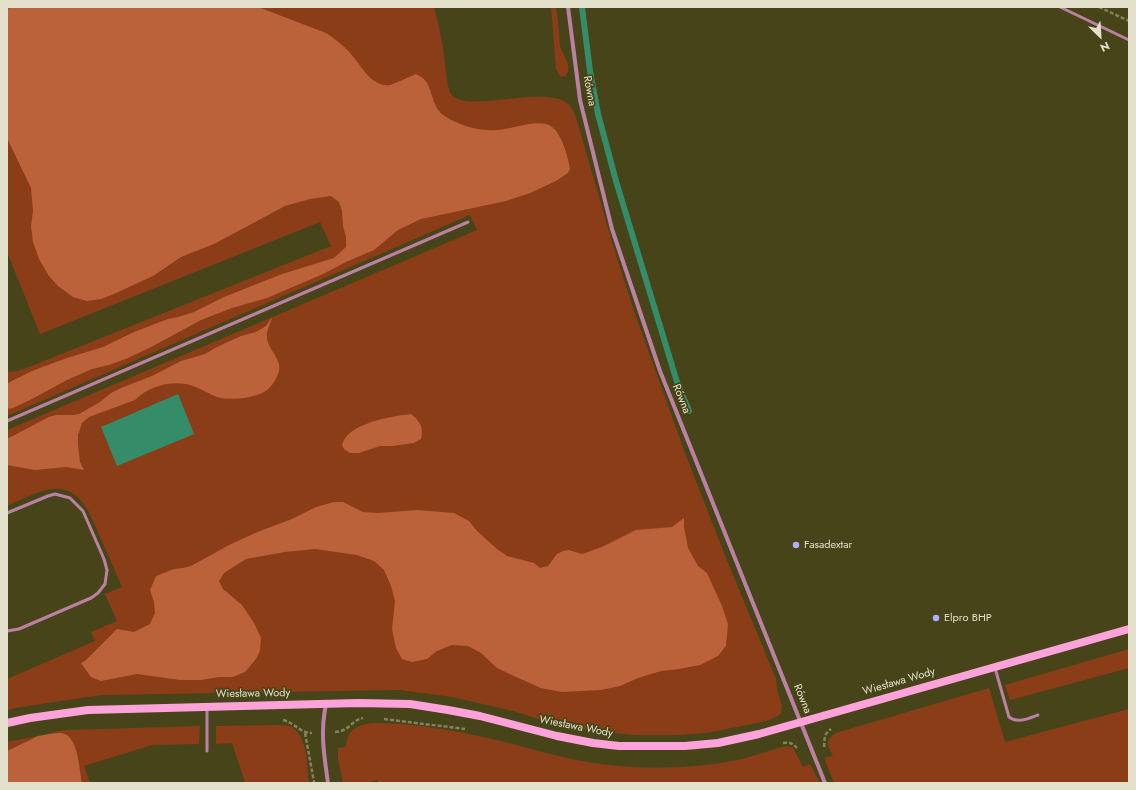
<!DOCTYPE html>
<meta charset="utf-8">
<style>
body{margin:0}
#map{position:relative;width:1136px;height:790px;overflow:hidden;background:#48441a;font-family:Jost,sans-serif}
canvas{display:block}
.frame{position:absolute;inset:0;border:8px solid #e2e0ca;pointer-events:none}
.north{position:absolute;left:1080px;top:16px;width:40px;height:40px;-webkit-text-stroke:3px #48441a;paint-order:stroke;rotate:155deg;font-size:11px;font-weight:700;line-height:16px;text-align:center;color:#e2e0ca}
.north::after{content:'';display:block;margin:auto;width:14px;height:18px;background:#e2e0ca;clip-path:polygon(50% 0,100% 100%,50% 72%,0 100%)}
</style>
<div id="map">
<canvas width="1136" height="790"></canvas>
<div class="frame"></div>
<div class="north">N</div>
</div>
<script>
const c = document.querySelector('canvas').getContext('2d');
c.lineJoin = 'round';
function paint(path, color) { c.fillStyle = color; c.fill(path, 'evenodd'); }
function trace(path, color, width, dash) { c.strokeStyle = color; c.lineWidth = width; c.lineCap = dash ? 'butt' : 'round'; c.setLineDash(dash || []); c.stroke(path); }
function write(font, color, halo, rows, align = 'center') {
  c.font = font + ' Jost,sans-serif'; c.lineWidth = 3.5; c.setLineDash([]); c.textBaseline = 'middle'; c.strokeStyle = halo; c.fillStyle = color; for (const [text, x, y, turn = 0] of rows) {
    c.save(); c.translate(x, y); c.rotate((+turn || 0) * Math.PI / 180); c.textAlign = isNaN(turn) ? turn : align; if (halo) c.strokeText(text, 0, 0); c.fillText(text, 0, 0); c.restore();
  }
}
const green = new Path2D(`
 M 7,7 L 434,7 C 437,19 440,31 442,43 C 445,54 446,86 451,94 C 466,115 547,83 569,105 C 574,110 576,117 578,124 L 614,249 L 634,311 L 685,453 L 726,558 L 776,679 L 777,689 L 782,706 L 781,713 L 778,716 L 767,721 L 737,727 L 705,733 L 677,735 L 636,735 L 592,731 L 551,723 L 513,711 L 452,697 L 400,690 L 101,695 L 21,707 L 7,710 L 7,679 L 95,641 L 91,632 L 117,621 L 105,594 L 122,587 L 90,514 C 68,473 41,491 7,506 L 7,430 L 477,230 L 470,215 L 7,416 L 7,372 L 12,372 L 24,369 L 331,246 L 320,222 L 40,334 L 7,252 Z
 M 551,7 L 556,7 C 558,20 559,33 560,46 C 562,55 573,64 566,76 L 561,77 L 556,69 Z
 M 1129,649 L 1129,668 L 1010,700 L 1005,685 Z
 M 989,688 L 1005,742 L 1129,709 L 1129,783 L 834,783 L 824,758 L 833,756 C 828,745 824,741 836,733 Z
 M 372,723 C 409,723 447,729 483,737 C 525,746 567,761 610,765 C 652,770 706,768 746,758 C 760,754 773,749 787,746 L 793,748 L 803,767 L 810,764 L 820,783 L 379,783 L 377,780 L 364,783 L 343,783 L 338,759 L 338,748 L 346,747 C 347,730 356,725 372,723 Z
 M 279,725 C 282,726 286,725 289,726 C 308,733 307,766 309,783 L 243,783 L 245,782 L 232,743 L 216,744 L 216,726 Z
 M 200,726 L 199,744 L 152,745 L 84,766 L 90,783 L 82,783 L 64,734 L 49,734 L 58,731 L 68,730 Z
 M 38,736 L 11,749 L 7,751 L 7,742 Z`);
const forest = new Path2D(`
 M 12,7 L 258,7 L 326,33 C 335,39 343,45 350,53 C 360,63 371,88 390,85 C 396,83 409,77 416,74 C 433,81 429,97 439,111 C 442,116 454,121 460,124 C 470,128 485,131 496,130 C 510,130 540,117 552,127 C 562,134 568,158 570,169 L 568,173 L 556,181 L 530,193 L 506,201 L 421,219 L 398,230 L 374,250 L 346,262 L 321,275 L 267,298 L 232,308 L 201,320 L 153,346 L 128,358 L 109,365 L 92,369 L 67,380 L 30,400 L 13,408 L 7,409 L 7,384 L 10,382 L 32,371 L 67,358 L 103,347 L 134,332 L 168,319 L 178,317 L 194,312 L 224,297 L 282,274 L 334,258 L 346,247 L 346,237 L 343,226 L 342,211 L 339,202 L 331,196 L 310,199 L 285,206 L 214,244 L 181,257 L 153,276 L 114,294 L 101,299 L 87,301 L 73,297 L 58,286 L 49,276 L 39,259 L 33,242 L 31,226 L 33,211 L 31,188 L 7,138 L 7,9 Z
 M 272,317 C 271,324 266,330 267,338 C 268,349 282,360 279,371 C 277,379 270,390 262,393 C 252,398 229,401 217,397 C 207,393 197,386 186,384 C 168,381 148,387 135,400 L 89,417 L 82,423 L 78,435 L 78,445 L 80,462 L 84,470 L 66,467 L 35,470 L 7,465 L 7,439 L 49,417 L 56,415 L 73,415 L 79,414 L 100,402 L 111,393 L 121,388 L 152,376 L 181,361 L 205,354 L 217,347 L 241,336 L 256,332 L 266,326 Z
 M 411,414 C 420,421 424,428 421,439 L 414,443 L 392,446 L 380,446 L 359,453 L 350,453 L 344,449 L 342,445 C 343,442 344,439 346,437 C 358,422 393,416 411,414 Z
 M 334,502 L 343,502 L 363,512 L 378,513 L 417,510 L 454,513 L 469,521 L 477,531 L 497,549 L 507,556 L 534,563 L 540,568 L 548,566 L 557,554 L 563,551 L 569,550 L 582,554 L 602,547 L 636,530 L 672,527 L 684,518 L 684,527 L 688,548 L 698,566 L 707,573 L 722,606 L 728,624 L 726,646 L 718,656 L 700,665 L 679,669 L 661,671 L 638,678 L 620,686 L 601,690 L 562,692 L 541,688 L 516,677 L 497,668 L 481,653 L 468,646 L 452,645 L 437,651 L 427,659 L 412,662 L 402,659 L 396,648 L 392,629 L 395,601 L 391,586 L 384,570 L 374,561 L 357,555 L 315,549 L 285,552 L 246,559 L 224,573 L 219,581 L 223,589 L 242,605 L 254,623 L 261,638 L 260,651 L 256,659 L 245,672 L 233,677 L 219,677 L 201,680 L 180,680 L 137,674 L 101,681 L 91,677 L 81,663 L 85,661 L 117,629 L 134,632 L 150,624 L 155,613 L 154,602 L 150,590 L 156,576 L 174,569 L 183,568 L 191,566 L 231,544 L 260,531 L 292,519 L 316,507 Z
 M 49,734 C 54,734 60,732 65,734 C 79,741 79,770 82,783 L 7,783 L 7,751 L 38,736 Z`);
const water = new Path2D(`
 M 178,394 L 194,434 L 117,466 L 101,427 Z`);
const stream = new Path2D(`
 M 582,7 L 590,71 L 598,114 L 616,181 L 677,382 L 689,411`);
const path = new Path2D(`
 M 1099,7 L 1129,21
 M 384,719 L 465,729
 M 283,720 C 295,723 300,733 312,733
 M 335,732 C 350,731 350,721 363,718
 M 305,733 L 314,782
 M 783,743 C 790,742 792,743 797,748
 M 824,747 C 825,740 823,734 831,729`);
const lane = new Path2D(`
 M 1060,7 L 1129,40
 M 7,421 L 468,222
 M 7,513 L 48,496 L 55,494 L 70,498 L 83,511 L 104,559 L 107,570 L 105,584 L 98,593 L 91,598 L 19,629 L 7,631
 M 995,668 L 1009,717 C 1018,724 1029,718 1038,715
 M 207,751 L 207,708`);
const street = new Path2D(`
 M 568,7 L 580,100 L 612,229 L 660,371 L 825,783
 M 326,704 C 320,733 324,754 328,783`);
const secondary = new Path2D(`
 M 7,723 L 30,718 L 88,710 L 358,703 L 410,704 L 448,710 L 480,716 L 557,736 L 593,743 L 619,746 L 685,746 L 718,743 L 759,734 L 1129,629`);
const markers = [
 [796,545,4,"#aeaefb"],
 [936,618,4,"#aeaefb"]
];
const streetNames = [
 ["Równa",589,91,80],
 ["Równa",681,399,68],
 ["Wiesława Wody",899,682,-16],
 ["Wiesława Wody",253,694,-1],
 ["Równa",802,699,68],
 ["Wiesława Wody",576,727,11]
];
const poiNames = [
 ["Fasadextar",804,545],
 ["Elpro BHP",944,618]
];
paint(green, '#8b3d18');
paint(forest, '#bb623b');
paint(water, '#358c69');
trace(stream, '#358c69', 6);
trace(path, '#84815e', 2.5, [4, 2]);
trace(lane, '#bb81a3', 3);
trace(street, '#bb81a3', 4);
trace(secondary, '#fea3da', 8);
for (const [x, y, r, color] of markers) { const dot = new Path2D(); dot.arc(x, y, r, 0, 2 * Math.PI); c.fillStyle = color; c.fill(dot); trace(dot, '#48441a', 1.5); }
write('11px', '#e2e0ca', '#48441a', streetNames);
write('11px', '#e2e0ca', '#48441a', poiNames, 'left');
</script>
